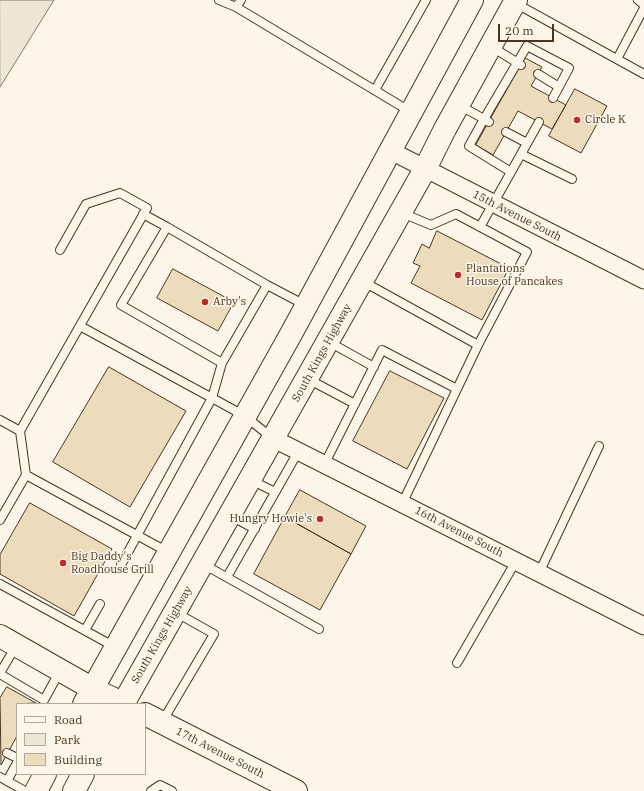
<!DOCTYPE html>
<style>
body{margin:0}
#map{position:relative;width:644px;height:791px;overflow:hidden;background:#fbf6e9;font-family:"IBM Plex Serif",serif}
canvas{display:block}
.legend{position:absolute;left:16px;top:703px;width:130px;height:72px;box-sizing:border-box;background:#fbf6e9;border:1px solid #b4a999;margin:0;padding:5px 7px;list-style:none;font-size:12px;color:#4a3520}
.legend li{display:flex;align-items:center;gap:8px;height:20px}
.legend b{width:20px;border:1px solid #b4a999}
.scale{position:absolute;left:498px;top:24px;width:56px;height:18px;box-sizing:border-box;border:2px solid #4a3520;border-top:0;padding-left:5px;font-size:12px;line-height:14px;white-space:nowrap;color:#4a3520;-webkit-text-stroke:3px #fbf6e9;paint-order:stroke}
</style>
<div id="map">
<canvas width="644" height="791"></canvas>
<ul class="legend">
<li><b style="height:5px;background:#fbf6e9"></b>Road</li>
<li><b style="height:11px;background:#ede6d9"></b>Park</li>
<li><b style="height:11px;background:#ecdcbc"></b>Building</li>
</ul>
<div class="scale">20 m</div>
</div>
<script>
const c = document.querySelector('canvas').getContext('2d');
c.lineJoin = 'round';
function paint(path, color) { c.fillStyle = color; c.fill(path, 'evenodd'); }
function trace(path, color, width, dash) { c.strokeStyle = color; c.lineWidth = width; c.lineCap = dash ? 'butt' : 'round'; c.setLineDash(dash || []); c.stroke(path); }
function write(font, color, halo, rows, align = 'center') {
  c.font = font + ' "IBM Plex Serif",serif'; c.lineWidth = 3; c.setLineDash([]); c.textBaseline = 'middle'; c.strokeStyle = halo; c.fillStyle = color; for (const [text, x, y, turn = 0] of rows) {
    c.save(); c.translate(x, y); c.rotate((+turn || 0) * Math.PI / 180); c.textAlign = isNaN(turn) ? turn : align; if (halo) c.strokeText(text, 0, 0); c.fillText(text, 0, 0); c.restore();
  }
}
const green = new Path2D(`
 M 0,0 L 54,0 L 0,87 Z`);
const building = new Path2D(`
 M 525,58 L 542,67 L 531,86 L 566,105 L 552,129 L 518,111 L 493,155 L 476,145 Z
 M 575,89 L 607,106 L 581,153 L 549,136 Z
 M 437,231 L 509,268 L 482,320 L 411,283 L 420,266 L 413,263 L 422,244 L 429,248 Z
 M 173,269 L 234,302 L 218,331 L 157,298 Z
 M 109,367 L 186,411 L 130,507 L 53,462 Z
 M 390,371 L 444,398 L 407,469 L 353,441 Z
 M 300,490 L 366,526 L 351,554 L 285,517 Z
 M 30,503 L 112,549 L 74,616 L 0,574 L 0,555 Z
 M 285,517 L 351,554 L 320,610 L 254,574 Z
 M 7,687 L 36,703 L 17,704 L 17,736 L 1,765 L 0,698 Z`);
const lane = new Path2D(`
 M 219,0 L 236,7
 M 241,0 L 236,7 L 411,112
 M 638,0 L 644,5
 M 515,3 L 644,74
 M 492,47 L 521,65
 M 617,59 L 644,8
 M 538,74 L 559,87
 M 375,90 L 426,0
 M 459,105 L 484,119 L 469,146 L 511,172 L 480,227
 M 489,122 L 484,119 L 527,46 L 569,68 L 553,98
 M 506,132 L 527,143
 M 521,154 L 572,179
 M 511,172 L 539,122
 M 143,214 L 167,227
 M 362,281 L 478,345 L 527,252 L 456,214 L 431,225 L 402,213
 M 267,285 L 305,305
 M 80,326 L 245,416 L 272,438
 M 329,342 L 374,367
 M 308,379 L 355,404
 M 457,389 L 478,345
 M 0,420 L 20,431 L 26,475
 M 20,431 L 147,208 L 120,193 L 86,204 L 60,250
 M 324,465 L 382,350 L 457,389 L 402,504
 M 251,480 L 275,492
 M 231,516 L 255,529
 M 0,520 L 26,475 L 168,552
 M 203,564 L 319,629
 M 121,565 L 212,398 L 222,363 L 267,285 L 167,227 L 121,305 L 222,363
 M 539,573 L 599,446
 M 227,577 L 298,452
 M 0,584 L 115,647
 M 85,630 L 100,604
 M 457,663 L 516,561
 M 0,673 L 16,646
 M 0,674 L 44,700 L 60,671
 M 162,722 L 214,634 L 175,612
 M 7,753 L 17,758
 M 0,777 L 25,791
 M 7,781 L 17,763
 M 151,791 L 160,785 L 172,791`);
const street = new Path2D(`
 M 391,151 L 644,280
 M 274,439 L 644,626`);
const secondary = new Path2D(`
 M 0,636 L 93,689 L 124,704
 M 145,714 L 296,791`);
const primary = new Path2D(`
 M 84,704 L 291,334 L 472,0
 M 123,704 L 425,169 L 445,129 L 516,0
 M 36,791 L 45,774
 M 74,791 L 83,774`);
const markers = [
 [577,120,4,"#c62828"],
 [458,275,4,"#c62828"],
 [205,302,4,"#c62828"],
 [320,519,4,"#c62828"],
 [63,563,4,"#c62828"]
];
const poiNames = [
 ["Circle K",585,120],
 ["Plantations",466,269],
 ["House of Pancakes",466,282],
 ["Arby's",213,302],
 ["Hungry Howie's",312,519,"right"],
 ["Big Daddy's",71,557],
 ["Roadhouse Grill",71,570]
];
const streetNames = [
 ["15th Avenue South",517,216,27],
 ["South Kings Highway",322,353,-61],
 ["16th Avenue South",459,532,27],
 ["South Kings Highway",162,635,-60],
 ["17th Avenue South",220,753,27]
];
paint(green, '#ede6d9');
trace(green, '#887966', 1);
paint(building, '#ecdcbc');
trace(building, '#4a3520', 1);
trace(lane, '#4a3520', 10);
trace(street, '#4a3520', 19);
trace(secondary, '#4a3520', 24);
trace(primary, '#4a3520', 24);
trace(lane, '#fbf6e9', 8);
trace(street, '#fbf6e9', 17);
trace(secondary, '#fbf6e9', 22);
trace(primary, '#fbf6e9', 22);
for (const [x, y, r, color] of markers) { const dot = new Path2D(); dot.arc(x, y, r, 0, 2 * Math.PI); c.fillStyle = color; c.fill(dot); trace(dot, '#fbf6e9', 1.5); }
write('11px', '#4a3520', '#fbf6e9', poiNames, 'left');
write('11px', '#4a3520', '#fbf6e9', streetNames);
</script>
